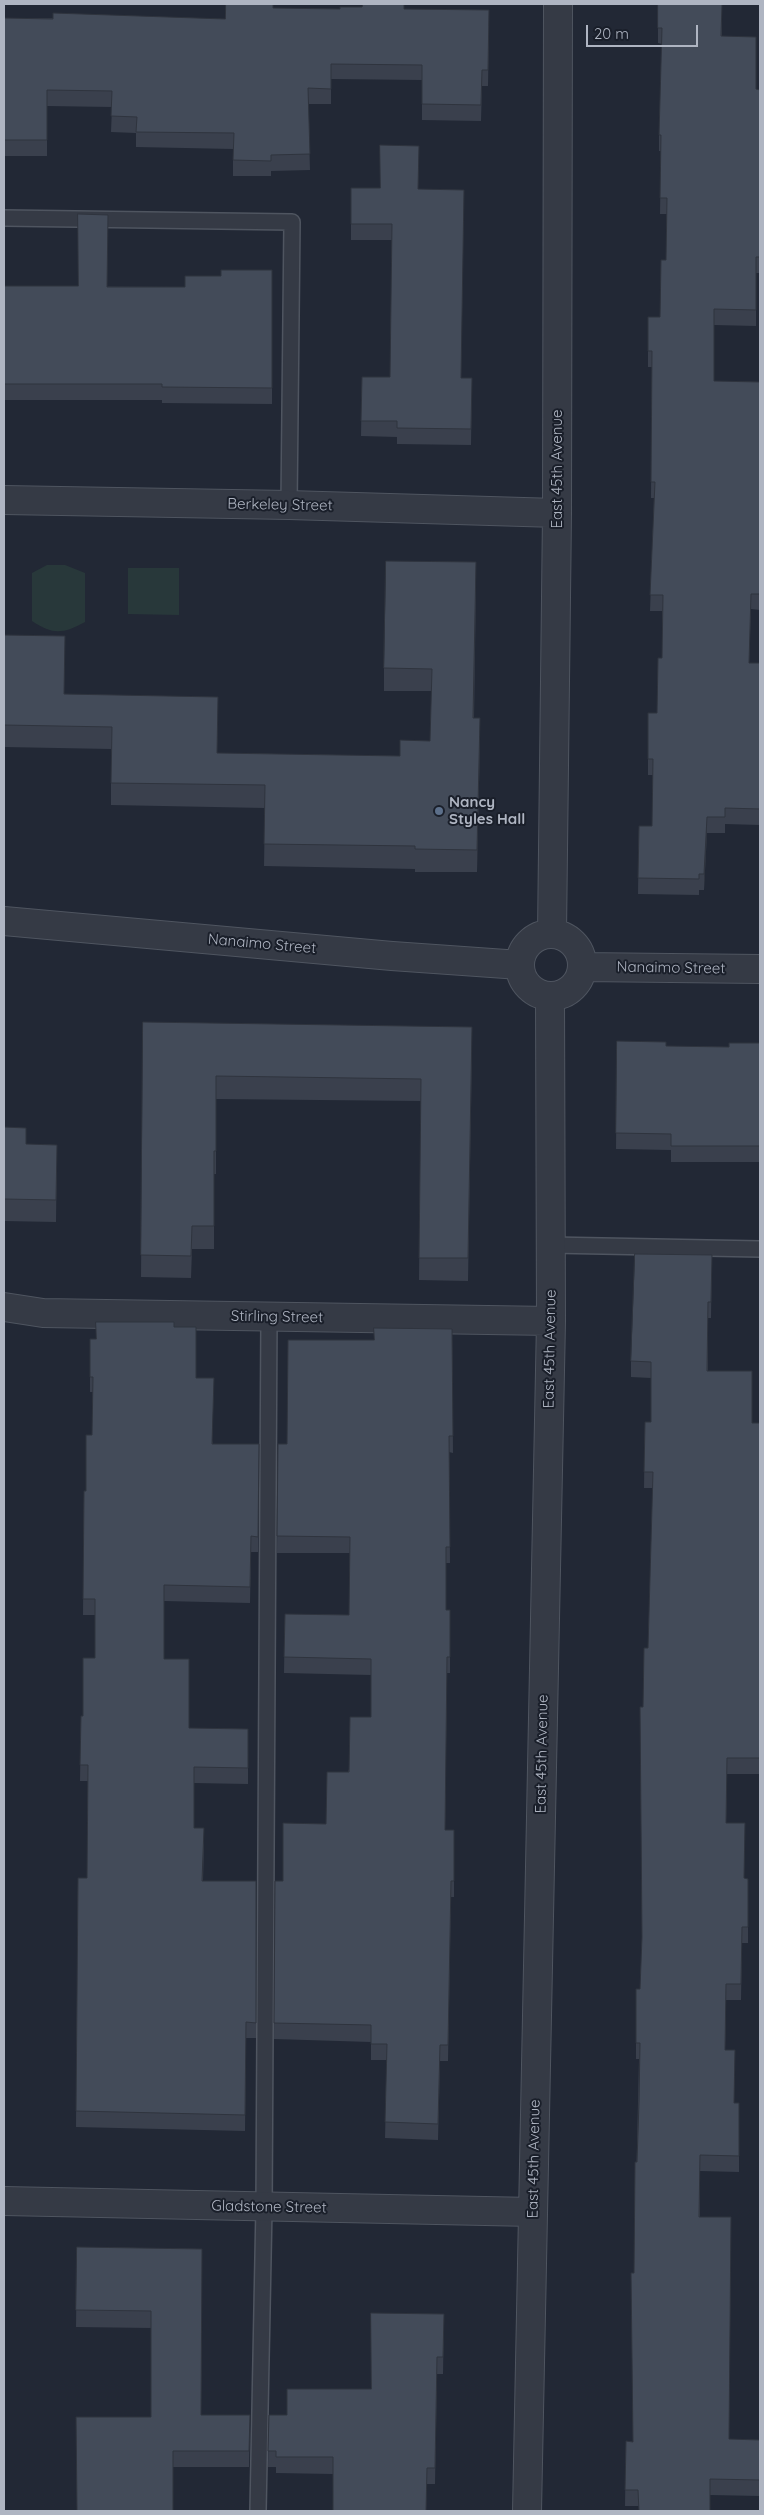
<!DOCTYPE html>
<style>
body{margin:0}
#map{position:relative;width:764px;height:2515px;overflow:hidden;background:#222835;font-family:Quicksand,sans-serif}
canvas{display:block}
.frame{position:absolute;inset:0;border:5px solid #afb5c2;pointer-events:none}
.scale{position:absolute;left:586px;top:25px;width:112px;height:22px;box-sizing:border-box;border:2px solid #afb5c2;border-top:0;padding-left:6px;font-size:15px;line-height:18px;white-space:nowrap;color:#afb5c2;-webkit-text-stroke:4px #1a1f2a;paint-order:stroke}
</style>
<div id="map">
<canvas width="764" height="2515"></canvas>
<div class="frame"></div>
<div class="scale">20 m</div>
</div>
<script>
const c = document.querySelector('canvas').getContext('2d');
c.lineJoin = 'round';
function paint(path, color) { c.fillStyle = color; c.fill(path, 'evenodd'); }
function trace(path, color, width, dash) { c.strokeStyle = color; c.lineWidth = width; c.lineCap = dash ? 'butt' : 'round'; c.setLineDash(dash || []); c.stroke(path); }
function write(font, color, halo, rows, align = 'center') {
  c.font = font + ' Quicksand,sans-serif'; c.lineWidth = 4; c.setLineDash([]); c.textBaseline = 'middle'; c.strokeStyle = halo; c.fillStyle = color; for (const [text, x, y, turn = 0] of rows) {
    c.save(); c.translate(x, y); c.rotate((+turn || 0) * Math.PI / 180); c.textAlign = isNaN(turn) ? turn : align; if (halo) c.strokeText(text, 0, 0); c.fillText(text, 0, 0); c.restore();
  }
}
const green = new Path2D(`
 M 47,565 L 65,565 L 85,573 L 85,622 C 63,634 53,635 32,621 L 32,573 Z
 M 128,568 L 179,568 L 179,615 L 128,614 Z`);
const service = new Path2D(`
 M 4,218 L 292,222 L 289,505
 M 550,1245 L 760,1249
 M 258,2511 L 264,2207 L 269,1316`);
const minor = new Path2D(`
 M 4,500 L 289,505 L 557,513
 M 4,921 L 392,956 L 520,965
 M520 965a31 31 0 1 1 62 0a31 31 0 1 1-62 0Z
 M 552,934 L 557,513 L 558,4
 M 582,967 L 760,969
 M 4,1307 L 43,1313 L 551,1321
 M 4,2201 L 533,2212
 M 527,2511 L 551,1321 L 550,997`);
const wall = new Path2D(`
 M 658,4 L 722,4 L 722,36 L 756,89 L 760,90 L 760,273 L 756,273 L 756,326 L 714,325 L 714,381 L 760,382 L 760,610 L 751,609 L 749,663 L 760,663 L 760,825 L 725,824 L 725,833 L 707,833 L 704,890 L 699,890 L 699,895 L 638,894 L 639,826 L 652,826 L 653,775 L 648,775 L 648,713 L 657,713 L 662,658 L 662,611 L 650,611 L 654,498 L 651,498 L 652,367 L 648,367 L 648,317 L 660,317 L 666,260 L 667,214 L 660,214 L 661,151 L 659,151 L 659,135 L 662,44 L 658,43 Z
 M 273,8 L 340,9 L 404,9 L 489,26 L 488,86 L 482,86 L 481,121 L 422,120 L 422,80 L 331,79 L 331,104 L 308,104 L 310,170 L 271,171 L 271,176 L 233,176 L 233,149 L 136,147 L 136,133 L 111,132 L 112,107 L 47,106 L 47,156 L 4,156 L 4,18 L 225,19 Z
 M 351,188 L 419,189 L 461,378 L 472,378 L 471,445 L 397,444 L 397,437 L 361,436 L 362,377 L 390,377 L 392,240 L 351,240 Z
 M 272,270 L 272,404 L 162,403 L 162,400 L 4,400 L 4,286 L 185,287 L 221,276 Z
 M 476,585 L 474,718 L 480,741 L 477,872 L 415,872 L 415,869 L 264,866 L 265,808 L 111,805 L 111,749 L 4,747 L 4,635 L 65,694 L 218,753 L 400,756 L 430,741 L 432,691 L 384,691 L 384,668 Z
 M 143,1022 L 472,1050 L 468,1281 L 419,1280 L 421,1101 L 216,1099 L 216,1174 L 214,1174 L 214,1249 L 192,1249 L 191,1278 L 141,1277 Z
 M 617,1041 L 666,1046 L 729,1047 L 760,1043 L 760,1162 L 671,1162 L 671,1150 L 616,1149 Z
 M 4,1127 L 26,1144 L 57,1145 L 56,1222 L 4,1221 Z
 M 712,1255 L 711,1318 L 708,1318 L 708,1371 L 752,1423 L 760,1423 L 760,1774 L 727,1774 L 726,1823 L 744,1878 L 748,1879 L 748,1943 L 742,1943 L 741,2000 L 726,2000 L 725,2050 L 734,2103 L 739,2103 L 739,2172 L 700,2171 L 700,2217 L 729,2439 L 760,2440 L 760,2496 L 710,2495 L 638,2506 L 625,2506 L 626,2441 L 633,2442 L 634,2273 L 639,2059 L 636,2059 L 636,1989 L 640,1989 L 642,1940 L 643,1707 L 648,1648 L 653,1488 L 644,1488 L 645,1422 L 651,1422 L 651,1378 L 631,1377 L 631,1361 Z
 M 174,1327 L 196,1378 L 213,1444 L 259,1444 L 258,1552 L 251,1552 L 250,1603 L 164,1601 L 164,1659 L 189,1728 L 248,1729 L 248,1784 L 194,1783 L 194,1828 L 204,1844 L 203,1881 L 256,1881 L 256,2038 L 246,2038 L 245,2131 L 76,2127 L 78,1878 L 87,1878 L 88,1781 L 80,1781 L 81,1716 L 83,1716 L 95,1658 L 95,1615 L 83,1615 L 84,1491 L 86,1491 L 92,1435 L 93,1392 L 90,1392 L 90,1339 L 96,1339 Z
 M 452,1329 L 453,1453 L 449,1452 L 450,1563 L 446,1563 L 446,1610 L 450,1610 L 450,1673 L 447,1673 L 445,1830 L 454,1830 L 454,1897 L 451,1897 L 448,2061 L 440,2061 L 438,2140 L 385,2138 L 387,2060 L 371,2060 L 371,2042 L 274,2039 L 275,1881 L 283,1881 L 326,1824 L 371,1717 L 371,1675 L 284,1673 L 285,1614 L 349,1615 L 350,1553 L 277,1553 L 278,1444 L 287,1444 L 374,1340 Z
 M 77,2247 L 202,2249 L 201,2415 L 250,2415 L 249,2467 L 173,2467 L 151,2328 L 76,2327 Z
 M 444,2314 L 443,2374 L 437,2374 L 435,2484 L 427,2484 L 333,2474 L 276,2473 L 276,2467 L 268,2467 L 269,2415 L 287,2415 L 371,2389 Z`);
const shadedWall = new Path2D(`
 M 480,718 L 480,741 L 477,872 L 477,850 Z
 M 707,817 L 707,833 L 704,890 L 704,874 Z`);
const building = new Path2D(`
 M 226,4 L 273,4 L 273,8 L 340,9 L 340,7 L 362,7 L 363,4 L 404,4 L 404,9 L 489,10 L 488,70 L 482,70 L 481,105 L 422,104 L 422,65 L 331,64 L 331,89 L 308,88 L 310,154 L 271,155 L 271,161 L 233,160 L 234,133 L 136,132 L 137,117 L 111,116 L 112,91 L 47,90 L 47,140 L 4,140 L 4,18 L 53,19 L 53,13 L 225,19 Z
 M 658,4 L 722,4 L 721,36 L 756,37 L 756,89 L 760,90 L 760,257 L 756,257 L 756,310 L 714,309 L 714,381 L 760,382 L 760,594 L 751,594 L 749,663 L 760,663 L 760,809 L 725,808 L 725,817 L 707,817 L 704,874 L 699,874 L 699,879 L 638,878 L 639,826 L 652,826 L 653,759 L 648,759 L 648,713 L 657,713 L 658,658 L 662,658 L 663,595 L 650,595 L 655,482 L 651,482 L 652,351 L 648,351 L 648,317 L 660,317 L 661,260 L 666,260 L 667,198 L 660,198 L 661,135 L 659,135 L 662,28 L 658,28 Z
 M 380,145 L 419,146 L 418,189 L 464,190 L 461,378 L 472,378 L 471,429 L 397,428 L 397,421 L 361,421 L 362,377 L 390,377 L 392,224 L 351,224 L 351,188 L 380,188 Z
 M 78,214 L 108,215 L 107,287 L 185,287 L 185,276 L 221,276 L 221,270 L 272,270 L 272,388 L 162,387 L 162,384 L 4,384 L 4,286 L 78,286 Z
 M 386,561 L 476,562 L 473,718 L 480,718 L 477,850 L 415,849 L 415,846 L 264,844 L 265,785 L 111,783 L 112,727 L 4,725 L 4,635 L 65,636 L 64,694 L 218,697 L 217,753 L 400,756 L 400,740 L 430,741 L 432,669 L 384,668 Z
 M 143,1022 L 472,1027 L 468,1258 L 419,1258 L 421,1079 L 216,1076 L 216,1151 L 214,1151 L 214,1226 L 192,1226 L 191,1256 L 141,1255 Z
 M 617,1041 L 666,1042 L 666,1046 L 729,1047 L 729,1043 L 760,1043 L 760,1146 L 671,1146 L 671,1134 L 616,1133 Z
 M 4,1127 L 26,1128 L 26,1144 L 57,1145 L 56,1200 L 4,1199 Z
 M 635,1254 L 712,1255 L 711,1302 L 708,1302 L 707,1371 L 752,1371 L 752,1423 L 760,1423 L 760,1758 L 727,1758 L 726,1823 L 745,1823 L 744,1878 L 748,1879 L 748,1927 L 742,1927 L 741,1984 L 726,1984 L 725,2050 L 735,2050 L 734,2103 L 739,2103 L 739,2156 L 700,2155 L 699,2217 L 731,2217 L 729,2439 L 760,2440 L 760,2480 L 710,2479 L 710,2511 L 639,2511 L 638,2490 L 625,2490 L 626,2441 L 633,2442 L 631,2273 L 634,2273 L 635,2162 L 637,2162 L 639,2102 L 640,2043 L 636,2043 L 636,1989 L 640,1989 L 642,1937 L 640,1707 L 643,1707 L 644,1648 L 648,1648 L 653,1472 L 644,1472 L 645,1422 L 651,1422 L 651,1362 L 631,1361 Z
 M 96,1322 L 174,1322 L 174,1327 L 196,1327 L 196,1378 L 214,1378 L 212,1444 L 259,1444 L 258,1537 L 251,1536 L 250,1587 L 164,1585 L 164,1659 L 189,1659 L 189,1728 L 248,1729 L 248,1768 L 194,1767 L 194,1828 L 204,1828 L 202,1881 L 256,1881 L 256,2023 L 246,2022 L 245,2115 L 76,2111 L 78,1878 L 87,1878 L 88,1765 L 80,1765 L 81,1716 L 83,1716 L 83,1658 L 95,1658 L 95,1599 L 83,1599 L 84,1491 L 86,1491 L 86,1435 L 92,1435 L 93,1377 L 90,1377 L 90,1339 L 96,1339 Z
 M 374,1328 L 452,1329 L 453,1436 L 449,1436 L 450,1547 L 446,1547 L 446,1610 L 450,1610 L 450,1657 L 447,1657 L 445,1830 L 454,1830 L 454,1881 L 451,1881 L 448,2045 L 440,2045 L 438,2124 L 385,2122 L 387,2044 L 371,2044 L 371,2025 L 274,2023 L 275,1881 L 283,1881 L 283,1823 L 326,1824 L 327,1772 L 349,1772 L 350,1717 L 371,1717 L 371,1659 L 284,1657 L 285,1614 L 349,1615 L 350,1537 L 277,1536 L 278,1444 L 287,1444 L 288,1340 L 374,1340 Z
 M 77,2247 L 202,2249 L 201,2415 L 250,2415 L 249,2451 L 173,2451 L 173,2511 L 77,2511 L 76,2417 L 151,2417 L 151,2311 L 76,2310 Z
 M 371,2313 L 444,2314 L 443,2357 L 437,2357 L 435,2468 L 427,2468 L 426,2511 L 333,2511 L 333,2457 L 276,2457 L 276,2451 L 268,2451 L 269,2415 L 287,2415 L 287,2389 L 371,2389 Z`);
const markers = [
 [439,811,5,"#5c6f8a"]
];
const streetNames = [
 ["East 45th Avenue",557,469,-90],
 ["Berkeley Street",280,505,1],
 ["Nanaimo Street",262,944,5],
 ["Nanaimo Street",671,968,1],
 ["Stirling Street",277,1317,1],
 ["East 45th Avenue",550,1349,-89],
 ["East 45th Avenue",542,1754,-89],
 ["East 45th Avenue",534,2159,-89],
 ["Gladstone Street",269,2207,1]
];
const poiNames = [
 ["Nancy",449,802],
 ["Styles Hall",449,819]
];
paint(green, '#28383a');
trace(service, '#4f5560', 18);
trace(minor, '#4f5560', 30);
trace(service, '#353a45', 15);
trace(minor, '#353a45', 28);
paint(wall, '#3a404d');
paint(shadedWall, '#2f343e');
paint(building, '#434b59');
trace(building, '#2f343e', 1);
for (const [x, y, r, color] of markers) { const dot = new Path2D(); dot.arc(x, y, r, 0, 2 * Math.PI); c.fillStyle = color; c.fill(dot); trace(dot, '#1a1f2a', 2); }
write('15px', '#afb5c2', '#1a1f2a', streetNames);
write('bold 15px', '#afb5c2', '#1a1f2a', poiNames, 'left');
</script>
